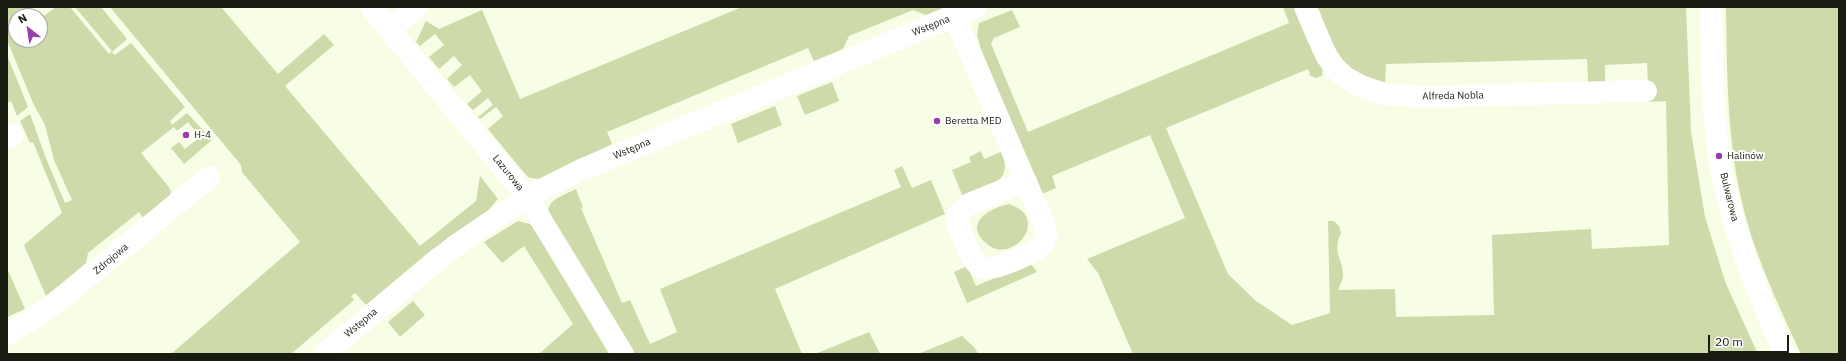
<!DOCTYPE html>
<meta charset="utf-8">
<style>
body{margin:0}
#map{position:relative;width:1846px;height:361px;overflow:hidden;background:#f7fee5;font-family:"IBM Plex Sans",sans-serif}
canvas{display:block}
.frame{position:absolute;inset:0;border:8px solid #181b10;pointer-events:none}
.north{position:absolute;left:8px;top:8px;width:40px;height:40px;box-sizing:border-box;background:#fff;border:1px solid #a3a49f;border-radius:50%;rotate:330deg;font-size:11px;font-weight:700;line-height:16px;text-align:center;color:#181b10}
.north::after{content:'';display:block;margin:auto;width:14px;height:18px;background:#983ea9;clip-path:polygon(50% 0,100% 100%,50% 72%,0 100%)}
.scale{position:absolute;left:1708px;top:335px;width:81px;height:18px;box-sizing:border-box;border:2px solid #181b10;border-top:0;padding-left:5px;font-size:12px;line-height:14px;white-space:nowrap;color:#181b10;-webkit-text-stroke:3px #fff;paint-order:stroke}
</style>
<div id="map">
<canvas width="1846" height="361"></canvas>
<div class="frame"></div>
<div class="north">N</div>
<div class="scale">20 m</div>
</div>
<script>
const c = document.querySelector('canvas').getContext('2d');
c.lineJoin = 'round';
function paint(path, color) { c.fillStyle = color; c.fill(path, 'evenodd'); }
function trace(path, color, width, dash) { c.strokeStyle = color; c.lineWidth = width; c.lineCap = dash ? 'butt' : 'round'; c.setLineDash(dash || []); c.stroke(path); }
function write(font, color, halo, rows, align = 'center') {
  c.font = font + ' "IBM Plex Sans",sans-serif'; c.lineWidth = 4; c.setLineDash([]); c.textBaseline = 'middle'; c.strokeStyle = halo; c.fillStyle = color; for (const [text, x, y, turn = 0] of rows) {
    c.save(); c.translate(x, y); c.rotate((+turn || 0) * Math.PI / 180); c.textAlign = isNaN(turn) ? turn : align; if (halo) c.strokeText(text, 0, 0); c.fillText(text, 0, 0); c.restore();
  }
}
const green = new Path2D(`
 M 7,7 L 26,7 L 32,16 L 16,16 L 16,40 L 40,40 L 40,19 L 56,7 L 70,7 L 109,54 L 112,51 L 75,7 L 101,7 L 127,39 L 112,52 L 115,55 L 131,43 L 185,107 L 170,121 L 172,125 L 187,113 L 212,140 L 184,164 L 171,148 L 179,142 L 185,149 L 200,137 L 188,122 L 177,131 L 174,127 L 141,153 L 168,186 L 171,191 L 170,196 L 144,219 L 139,212 L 88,253 L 86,263 L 46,296 L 24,245 L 62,213 L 33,142 L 30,143 L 20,121 L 30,114 L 47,161 L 65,203 L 72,200 L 54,160 L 45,125 L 33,103 L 7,40 Z
 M 110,7 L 221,7 L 278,74 L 324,34 L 334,45 L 285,86 L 420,246 L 476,201 L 480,176 L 498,199 L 486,213 L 430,251 L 366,305 L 355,293 L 351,296 L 354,300 L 291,354 L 171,354 L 300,242 L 242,172 L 241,165 Z
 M 742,7 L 945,7 L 926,15 L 913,10 L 849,36 L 843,49 L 814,61 L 808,48 L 607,132 L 612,144 L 539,179 L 530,178 L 526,175 L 488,129 L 503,116 L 496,107 L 480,119 L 478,117 L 493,105 L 488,98 L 473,110 L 467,104 L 482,91 L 470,75 L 454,87 L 447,79 L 462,65 L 454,56 L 439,69 L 429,57 L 444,45 L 435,34 L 420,46 L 416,42 L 426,21 L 439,29 L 482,10 L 520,99 Z
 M 1283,7 L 1294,7 L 1308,42 L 1323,67 L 1322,76 L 1316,78 L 1309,75 L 1310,73 L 1308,69 L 1166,128 L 1228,274 L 1256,301 L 1292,325 L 1330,313 L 1328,221 L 1334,221 L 1339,226 L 1341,233 C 1331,253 1344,259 1343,277 C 1342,281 1340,286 1338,290 L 1395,289 L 1396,317 L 1494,315 L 1492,235 L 1591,229 L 1592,249 L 1669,245 L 1666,101 L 1649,102 L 1647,63 L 1605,65 L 1605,82 L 1588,82 L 1587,59 L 1386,64 L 1385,84 C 1375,80 1359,77 1351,69 C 1334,54 1326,28 1318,7 L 1686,7 L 1691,132 L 1705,217 L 1726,284 L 1758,354 L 1133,354 L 1098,273 L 1087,259 L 1185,218 L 1150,135 L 1052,176 L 1056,188 L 1042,194 L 981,49 L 977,35 L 979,23 L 1012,10 L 1020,27 L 994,38 L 991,44 L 1028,132 L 1289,23 Z
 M 1726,7 L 1839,7 L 1839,354 L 1801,354 C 1778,304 1753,252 1741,198 C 1727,136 1727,71 1726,7 Z
 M 7,55 L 28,107 L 17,116 L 11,101 L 7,103 Z
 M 832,82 L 839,101 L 805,115 L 797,96 Z
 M 775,106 L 782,125 L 738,143 L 731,124 Z
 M 981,151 L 984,159 L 1001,152 C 1016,183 985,187 963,197 L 952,170 L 971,162 L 969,157 Z
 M 902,166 L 912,188 L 931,180 L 945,214 L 775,289 L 802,354 L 634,354 L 549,214 C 545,200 565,195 576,189 L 583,207 L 581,208 L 622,303 L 630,300 L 650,344 L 677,332 L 660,289 L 901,187 L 894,170 Z
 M 1009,204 C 1053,218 1011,267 986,243 C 963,223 990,208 1009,204 Z
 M 518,221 L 530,224 L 534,228 L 609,354 L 539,354 L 573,324 L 524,246 L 502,263 L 484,242 Z
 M 1030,263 L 1037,272 L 967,303 L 954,272 L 967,266 L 976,286 Z
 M 7,268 L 25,309 L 7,317 Z
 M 413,301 L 425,315 L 400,337 L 388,322 Z
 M 869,332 L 880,354 L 815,354 Z
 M 962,336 L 975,348 L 978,354 L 918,354 Z`);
const minor = new Path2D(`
 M 371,7 L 527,197 L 623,354
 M 1305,7 L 1326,55 L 1335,68 L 1346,78 L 1361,86 L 1384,94 L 1423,97 L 1646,91
 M 1711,7 C 1712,57 1712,106 1719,156 C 1730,225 1756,291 1785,354
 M 954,16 L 1045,226 C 1047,233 1046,240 1041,246 C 1034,253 993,271 984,268 C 973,265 969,251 965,241 C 961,233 956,224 957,215 L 969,204 L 1026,181
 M 390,29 L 417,7
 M 7,138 L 13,135
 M 7,334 L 39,315 L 66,295 L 209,177
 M 324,354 L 455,246 L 527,197 L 581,170 L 976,7`);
const markers = [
 [937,121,4,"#983ea9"],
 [186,135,4,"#983ea9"],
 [1719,156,4,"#983ea9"]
];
const streetNames = [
 ["Wstępna",931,26,-22],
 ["Alfreda Nobla",1453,96,-1],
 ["Wstępna",632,149,-23],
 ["Lazurowa",508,173,51],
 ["Bulwarowa",1729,197,76],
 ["Zdrojowa",111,259,-40],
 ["Wstępna",361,323,-40]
];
const poiNames = [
 ["Beretta MED",945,121],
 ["H-4",194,135],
 ["Halinów",1727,156]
];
paint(green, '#cedaa9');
trace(minor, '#fff', 22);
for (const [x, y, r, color] of markers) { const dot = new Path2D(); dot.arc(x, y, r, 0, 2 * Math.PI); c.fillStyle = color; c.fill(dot); trace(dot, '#fff', 1.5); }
write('10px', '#181b10', '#fff', streetNames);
write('10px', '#181b10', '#fff', poiNames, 'left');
</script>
